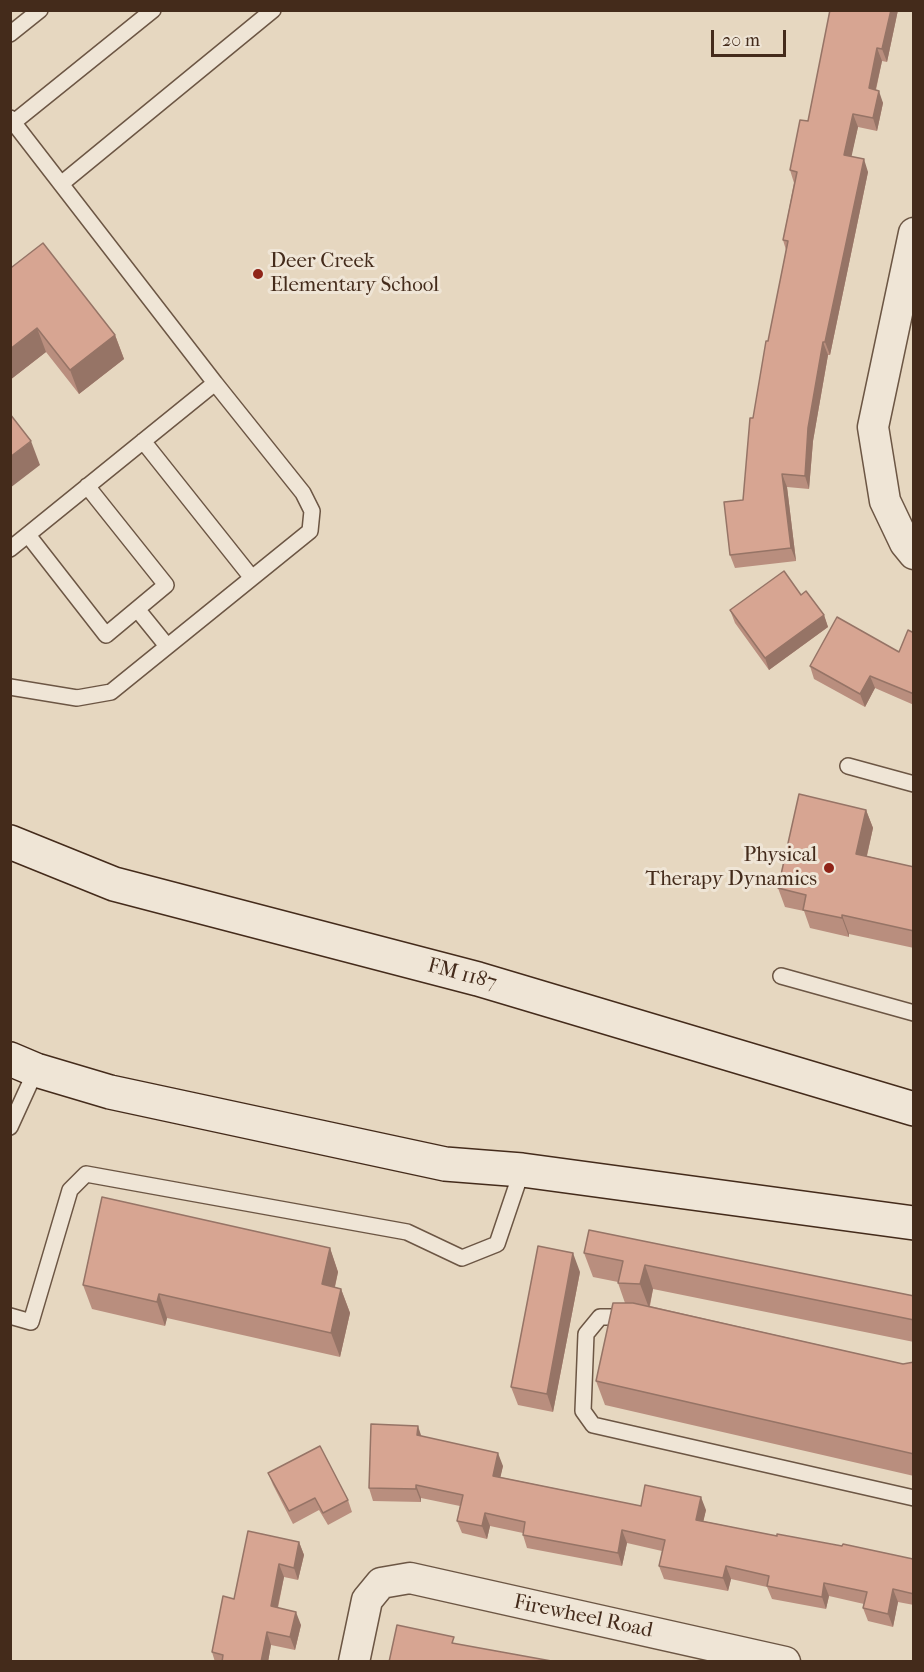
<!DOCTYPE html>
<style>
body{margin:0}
#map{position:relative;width:924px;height:1672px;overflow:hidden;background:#e6d7c0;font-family:"IM FELL French Canon",serif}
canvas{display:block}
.frame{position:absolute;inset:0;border:12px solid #442b1b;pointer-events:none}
.scale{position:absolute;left:711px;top:30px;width:75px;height:27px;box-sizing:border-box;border:3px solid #442b1b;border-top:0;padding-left:8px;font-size:18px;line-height:21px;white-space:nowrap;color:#442b1b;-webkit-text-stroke:4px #efe5d6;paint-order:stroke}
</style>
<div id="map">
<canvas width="924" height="1672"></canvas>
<div class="frame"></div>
<div class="scale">20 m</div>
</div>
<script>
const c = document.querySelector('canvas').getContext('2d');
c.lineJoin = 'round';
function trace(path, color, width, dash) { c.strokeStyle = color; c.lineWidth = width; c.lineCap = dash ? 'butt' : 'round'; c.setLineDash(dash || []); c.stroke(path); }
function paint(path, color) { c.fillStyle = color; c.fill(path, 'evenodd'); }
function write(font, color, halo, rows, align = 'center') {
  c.font = font + ' "IM FELL French Canon",serif'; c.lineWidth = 6; c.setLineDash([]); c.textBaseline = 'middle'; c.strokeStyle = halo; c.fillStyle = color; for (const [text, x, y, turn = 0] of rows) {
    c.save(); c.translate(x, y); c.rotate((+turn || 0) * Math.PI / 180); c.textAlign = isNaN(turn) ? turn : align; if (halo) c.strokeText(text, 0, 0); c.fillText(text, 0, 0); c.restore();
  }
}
const lane = new Path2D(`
 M 10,34 L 40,10
 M 10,118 L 215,383 L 10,549
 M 14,122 L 153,10
 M 61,184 L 273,10
 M 143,441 L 252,578
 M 28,535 L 106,635 L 166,585 L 87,486
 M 137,609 L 167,646
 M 10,687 L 77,698 L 111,692 L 310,531 L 312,511 L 303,493 L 215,383
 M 848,766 L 914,784
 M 781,976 L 914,1013
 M 10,1127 L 36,1070
 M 10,1316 L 31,1322 L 70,1190 L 86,1174 L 407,1232 L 462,1258 L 497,1244 L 522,1170
 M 629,1317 L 600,1317 L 586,1334 L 583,1411 L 593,1425 L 914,1498`);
const street = new Path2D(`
 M 914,233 L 873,427 L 885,501 L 905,543 L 914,554
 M 354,1662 L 367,1600 L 381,1583 L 410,1578 L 785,1662`);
const secondary = new Path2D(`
 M 10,842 L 114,884 L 478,979 L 914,1109
 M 10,1059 L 36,1070 L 110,1092 L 445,1164 L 522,1170 L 914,1223`);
const wall = new Path2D(`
 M 830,10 L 898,10 L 887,62 L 882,61 L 876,90 L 883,103 L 877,131 L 858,127 L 851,156 L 868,172 L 830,355 L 828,355 L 813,441 L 809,489 L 787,487 L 796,561 L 735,568 L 730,555 L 743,500 L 753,418 L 786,250 L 783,240 L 794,183 L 790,170 L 808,121 Z
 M 10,266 L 115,335 L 124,359 L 79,394 L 46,352 L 10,380 Z
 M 801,595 L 824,615 L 828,627 L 769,670 L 735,623 L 730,610 Z
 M 914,633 L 914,705 L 875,688 L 865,707 L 814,679 L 810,666 L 899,652 Z
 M 866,810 L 873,828 L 867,856 L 914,867 L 914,948 L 849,934 L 849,937 L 810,928 L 804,911 L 785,907 L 778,888 Z
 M 330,1248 L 338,1272 L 335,1287 L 341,1289 L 350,1313 L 340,1357 L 167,1318 L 165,1326 L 92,1309 L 83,1285 Z
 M 584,1253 L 914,1296 L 914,1342 L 653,1289 L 650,1306 L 903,1364 L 914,1362 L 914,1476 L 605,1405 L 596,1381 L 625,1303 L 618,1283 L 618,1282 L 593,1277 Z
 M 580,1272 L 553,1412 L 518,1405 L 511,1387 Z
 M 421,1436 L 503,1466 L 500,1477 L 641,1506 L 706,1510 L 703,1521 L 777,1536 L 913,1559 L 914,1556 L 914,1605 L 898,1602 L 893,1627 L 868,1621 L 863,1608 L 864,1604 L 829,1596 L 826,1609 L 772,1599 L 767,1587 L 731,1579 L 728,1591 L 664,1579 L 659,1566 L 662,1551 L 627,1543 L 622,1566 L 527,1548 L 523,1535 L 523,1533 L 490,1526 L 487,1539 L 462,1533 L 457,1521 L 460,1506 L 421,1498 L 421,1502 L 373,1501 L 369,1488 Z
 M 268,1473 L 348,1500 L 352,1512 L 328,1525 L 319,1510 L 293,1524 L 273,1485 Z
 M 299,1542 L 304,1555 L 298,1580 L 284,1577 L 278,1608 L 301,1625 L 295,1650 L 271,1645 L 268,1662 L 215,1662 L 212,1652 L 234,1599 Z`);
const shadedWall = new Path2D(`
 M 891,10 L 898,10 L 887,62 L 882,49 Z
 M 877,48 L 882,61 L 873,101 L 869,88 Z
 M 879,91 L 883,103 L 877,131 L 873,118 Z
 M 853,114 L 858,127 L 849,168 L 844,155 Z
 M 864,159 L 868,172 L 830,355 L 825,342 Z
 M 37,328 L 46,352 L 10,380 L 10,349 Z
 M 115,335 L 124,359 L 79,394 L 70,370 Z
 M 823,342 L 828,355 L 813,441 L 809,489 L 805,476 L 808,428 Z
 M 31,441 L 40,465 L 10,488 L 10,457 Z
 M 782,474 L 787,487 L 796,561 L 791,548 Z
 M 824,615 L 828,627 L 769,670 L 765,658 Z
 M 870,676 L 875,688 L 865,707 L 860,694 Z
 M 866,810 L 873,828 L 863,872 L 856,854 Z
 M 842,915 L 849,934 L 849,937 L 842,918 Z
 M 330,1248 L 338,1272 L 330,1308 L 322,1284 Z
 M 573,1253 L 580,1272 L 553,1412 L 547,1394 Z
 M 645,1265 L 653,1289 L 649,1308 L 640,1284 Z
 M 341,1289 L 350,1313 L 340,1357 L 331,1333 Z
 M 159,1294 L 167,1318 L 165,1326 L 157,1302 Z
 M 418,1426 L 422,1438 L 417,1435 Z
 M 498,1453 L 503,1466 L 498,1488 L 493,1476 Z
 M 416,1485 L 421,1498 L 421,1502 L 416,1489 Z
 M 701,1497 L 706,1510 L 701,1532 L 696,1520 Z
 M 485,1513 L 490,1526 L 487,1539 L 482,1526 Z
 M 622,1530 L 627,1543 L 622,1566 L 618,1553 Z
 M 299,1542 L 304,1555 L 298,1580 L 294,1568 Z
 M 279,1564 L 284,1577 L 275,1619 L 271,1606 Z
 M 726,1566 L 731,1579 L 728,1591 L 723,1578 Z
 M 824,1583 L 829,1596 L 826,1609 L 822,1597 Z
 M 893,1589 L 898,1602 L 893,1627 L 888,1614 Z
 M 296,1612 L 301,1625 L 295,1650 L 290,1637 Z
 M 267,1632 L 271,1645 L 268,1662 L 261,1662 Z`);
const building = new Path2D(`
 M 830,10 L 891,10 L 882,49 L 877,48 L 869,88 L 879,91 L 873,118 L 853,114 L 844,155 L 864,159 L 825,342 L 823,342 L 808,428 L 805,476 L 782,474 L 791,548 L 730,555 L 724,502 L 743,500 L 750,418 L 753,418 L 766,341 L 768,341 L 788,241 L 783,240 L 797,172 L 790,170 L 800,120 L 808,121 Z
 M 43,243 L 115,335 L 70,370 L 37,328 L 10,349 L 10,266 L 12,267 Z
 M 10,414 L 31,441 L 10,457 Z
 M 784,571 L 801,595 L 806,591 L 824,615 L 765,658 L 730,610 Z
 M 837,617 L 899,652 L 908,630 L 914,633 L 914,694 L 870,676 L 860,694 L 810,666 Z
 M 799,794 L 866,810 L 856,854 L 914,867 L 914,931 L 842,915 L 842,918 L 803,910 L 806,895 L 778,888 Z
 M 102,1197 L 330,1248 L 322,1284 L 341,1289 L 331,1333 L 159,1294 L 157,1302 L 83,1285 Z
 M 589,1230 L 914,1296 L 914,1320 L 645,1265 L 640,1284 L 618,1283 L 623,1261 L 584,1253 Z
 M 538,1246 L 573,1253 L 547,1394 L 511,1387 Z
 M 613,1303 L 633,1303 L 903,1364 L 914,1362 L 914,1454 L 596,1381 Z
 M 371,1424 L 418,1426 L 417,1435 L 498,1453 L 493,1476 L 641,1506 L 645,1485 L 701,1497 L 696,1520 L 777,1536 L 777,1534 L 842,1546 L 843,1544 L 913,1559 L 914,1556 L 914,1594 L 893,1589 L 888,1614 L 863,1608 L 867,1592 L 824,1583 L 822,1597 L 767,1586 L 769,1576 L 726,1566 L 723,1578 L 659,1566 L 665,1540 L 622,1530 L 618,1553 L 523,1535 L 525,1522 L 485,1513 L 482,1526 L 457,1521 L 463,1495 L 416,1485 L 416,1489 L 369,1488 Z
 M 320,1446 L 348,1500 L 323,1513 L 315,1498 L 289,1511 L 268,1473 Z
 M 248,1531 L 299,1542 L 294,1568 L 279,1564 L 271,1606 L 296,1612 L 290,1637 L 267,1632 L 261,1662 L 222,1662 L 223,1655 L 212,1652 L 223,1596 L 234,1599 Z
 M 397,1625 L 454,1637 L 452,1643 L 557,1662 L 389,1662 Z`);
const markers = [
 [258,274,6,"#8f2418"],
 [829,868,6,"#8f2418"]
];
const poiNames = [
 ["Deer Creek",270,262],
 ["Elementary School",270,286],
 ["Physical",817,856,"right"],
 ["Therapy Dynamics",817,880,"right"]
];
const streetNames = [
 ["FM 1187",462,975,15],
 ["Firewheel Road",583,1617,12]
];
trace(lane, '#6c5644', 18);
trace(street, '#6c5644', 33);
trace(secondary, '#442b1b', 36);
trace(lane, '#efe5d6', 15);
trace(street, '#efe5d6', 30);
trace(secondary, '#efe5d6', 33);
paint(wall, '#b98e7e');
paint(shadedWall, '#967466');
paint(building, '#d7a592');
trace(building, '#967466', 1.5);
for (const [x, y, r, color] of markers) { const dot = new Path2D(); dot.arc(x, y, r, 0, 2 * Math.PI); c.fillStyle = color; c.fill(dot); trace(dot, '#efe5d6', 2); }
write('21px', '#442b1b', '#efe5d6', poiNames, 'left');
write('21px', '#442b1b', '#efe5d6', streetNames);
</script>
